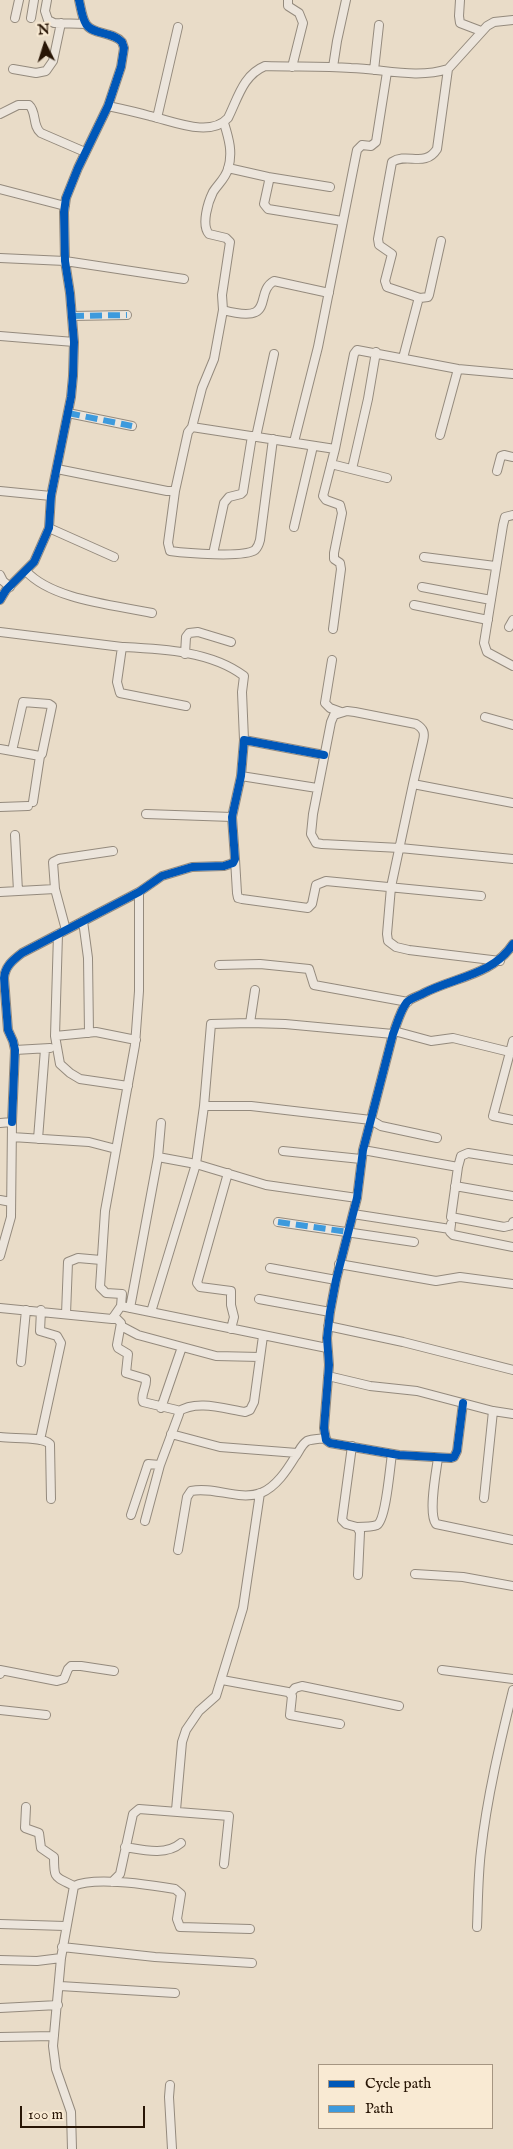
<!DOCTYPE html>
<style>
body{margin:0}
#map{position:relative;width:513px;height:2149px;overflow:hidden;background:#e9dcc8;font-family:"IM FELL English",serif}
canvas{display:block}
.legend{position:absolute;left:318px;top:2064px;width:175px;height:65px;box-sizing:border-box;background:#f9ead3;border:1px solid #a59581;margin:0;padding:6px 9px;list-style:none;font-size:15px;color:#281505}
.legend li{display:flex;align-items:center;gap:10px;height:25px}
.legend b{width:25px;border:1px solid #a59581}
.north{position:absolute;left:20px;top:20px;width:50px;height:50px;-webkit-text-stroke:4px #f9ead3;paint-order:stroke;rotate:355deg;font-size:14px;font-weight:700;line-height:20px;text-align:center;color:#281505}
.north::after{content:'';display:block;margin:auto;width:18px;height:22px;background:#281505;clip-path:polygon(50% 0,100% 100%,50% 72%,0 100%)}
.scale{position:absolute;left:20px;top:2106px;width:125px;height:22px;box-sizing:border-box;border:2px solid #281505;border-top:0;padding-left:6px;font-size:15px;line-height:18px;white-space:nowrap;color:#281505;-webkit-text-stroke:4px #f9ead3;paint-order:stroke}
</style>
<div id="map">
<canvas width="513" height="2149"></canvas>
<ul class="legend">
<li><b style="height:6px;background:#0057b8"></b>Cycle path</li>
<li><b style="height:6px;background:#3d9add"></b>Path</li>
</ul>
<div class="north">N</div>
<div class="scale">100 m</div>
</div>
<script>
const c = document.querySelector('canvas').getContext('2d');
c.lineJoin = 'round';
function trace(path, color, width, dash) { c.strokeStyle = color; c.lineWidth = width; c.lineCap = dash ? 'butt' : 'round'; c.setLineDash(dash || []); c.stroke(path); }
const street = new Path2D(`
 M 47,0 L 45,11 L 48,20 L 54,23 L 86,24
 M 288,0 L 288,6 L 299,13 L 303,23 L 292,67
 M 460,0 L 459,16 L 460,23 L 481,31
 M 15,18 L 19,0
 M 31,18 L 34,0
 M 333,67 L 337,41 L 346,0
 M 13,69 L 36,73 L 46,71 L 53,61 L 61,23
 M 374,70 L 379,25
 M 108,106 C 122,109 136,112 150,116 C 173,121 210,138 228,118 C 238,98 243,75 265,66 C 294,67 323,66 351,68 C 383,69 417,79 448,69 L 487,26 L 494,22 L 513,20
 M 0,114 L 18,105 L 29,105 C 37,112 32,126 41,133 L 85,152
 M 157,118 L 178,27
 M 224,123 C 229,139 233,153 228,169 C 225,179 218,184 213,192 C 208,202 201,225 209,234 L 226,238 L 230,242 L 222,295 L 223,310 C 278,325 253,293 274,281 L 329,293
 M 228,168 L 268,177 L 269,181 L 264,204 L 268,209 L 342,221
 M 268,177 L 330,187
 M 0,189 L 65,206
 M 0,258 L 65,261 L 184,279
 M 420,298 L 387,287 L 385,281 L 392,254 L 379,245 L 378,239 L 392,162 C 407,152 425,168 437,149 L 448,69
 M 72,316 L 127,315
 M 0,336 L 74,342
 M 403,358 L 418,301 L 420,298 L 428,297 L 429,295 L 441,241
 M 68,413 L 132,426
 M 192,427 L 202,388 L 214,359 L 223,310
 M 440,435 L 458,369
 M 256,437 L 274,354
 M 294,442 L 318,347 L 357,150 L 362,145 L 371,146 L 376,142 L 387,72
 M 331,464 L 387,478
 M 57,469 L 167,491 L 175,491 L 188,432 L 192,427 L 335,449 L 354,354 L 357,350 L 458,369 L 513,374
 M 352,469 L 368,399 L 376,352
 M 497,471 L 501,456 L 504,455 L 513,457
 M 0,491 L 51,496
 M 175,491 L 168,543 L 170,551 C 185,553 244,558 255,550 C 258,547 259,544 260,540 L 273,439
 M 513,515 L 505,517 L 503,525 L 484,643 L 487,652 L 513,666
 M 294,527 L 313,446
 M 49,528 L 114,557
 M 213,554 L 224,503 L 229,497 L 241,494 L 243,492 L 252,436
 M 424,557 L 495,566
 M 26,571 C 52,600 115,605 152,613
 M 0,575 L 3,581 L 10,587
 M 422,587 L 491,600
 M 0,600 L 6,590 L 34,562 L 49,528 L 51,496 L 71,397 L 73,376 L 74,342 L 70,293 L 65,261 L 64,212 L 66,198 L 78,168 L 108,106 L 121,67 L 124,48 L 122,42 C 112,31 92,35 86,24 C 82,18 81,8 79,0
 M 414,605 L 488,620
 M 509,627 L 513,620
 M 333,629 L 341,569 L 340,563 L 334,559 L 334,553 L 342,513 L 340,505 L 326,500 L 323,496 L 335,449
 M 0,632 L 122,647 C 162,649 211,651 244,676 L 242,692 L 244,740
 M 122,647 L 117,682 L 120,693 L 186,706
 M 185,654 L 186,637 L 189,633 L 198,632 L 231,642
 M 332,660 L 325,703 L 330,708 L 341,712
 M 485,717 L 513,725
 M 0,749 L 40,756 L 42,754 L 52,706 L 49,704 L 23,702 L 12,751
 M 241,776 L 317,788
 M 413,784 L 391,887 L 387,934 L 388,941 L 396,947 L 409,950 L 500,961
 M 33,802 L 40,756
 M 513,803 L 413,784 L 423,741 C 425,733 424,729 416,724 L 355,712 L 347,711 L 334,715 L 331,722 L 313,814 L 311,834 L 316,843 L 322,844 L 400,848 L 513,859
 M 0,807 L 28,806
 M 146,814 L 232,817
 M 15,835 L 18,891
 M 235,859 L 237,893 L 238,898 L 242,899 L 308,908 L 312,904 L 316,885 L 326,881 L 481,896
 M 0,892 L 55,889
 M 83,921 L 88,958 L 89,1033
 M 66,930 L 55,889 L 53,862 L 59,859 L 113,851
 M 58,934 L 55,1036 L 60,1064 L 70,1073 L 80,1079 L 128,1086
 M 219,965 L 260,964 L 309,969 L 314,985 L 408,1002
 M 255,990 L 250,1023 L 211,1024 L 204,1106 L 251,1106 L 371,1120 L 381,1126 L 437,1138
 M 250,1023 L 285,1024 L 393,1034
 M 394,1031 L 431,1041 L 453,1038 L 510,1052
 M 55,1036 L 96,1032 L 136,1040
 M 513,1041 L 493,1116 L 513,1120
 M 15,1050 L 50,1048
 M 12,1122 L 15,1050 L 13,1041 L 8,1030 L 4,978 C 5,966 13,960 22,953 L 139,892 L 162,876 L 192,867 L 224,866 L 233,863 L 235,859 L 232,817 L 241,776 L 244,740 L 324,755
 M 0,1123 L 12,1122 L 11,1217 L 0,1256
 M 161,1123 L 158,1157 L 196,1164 L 266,1185 L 357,1198
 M 12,1137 L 89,1142 L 116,1149
 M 38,1139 L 45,1049
 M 363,1150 L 458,1167 L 451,1217 L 504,1227 L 512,1225 L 513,1222
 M 283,1151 L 361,1159
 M 458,1167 L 461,1156 L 468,1153 L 513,1160
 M 228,1173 L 197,1283 L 200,1287 L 231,1291 L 231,1305 L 234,1317 L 231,1329
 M 455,1186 L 513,1196
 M 0,1200 L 11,1202
 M 353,1214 L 450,1229
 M 278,1222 L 414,1242
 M 451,1224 L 450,1232 L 453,1235 L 513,1247
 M 339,1264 L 436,1281 L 460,1277 L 513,1284
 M 270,1268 L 336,1280
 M 259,1299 L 330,1312
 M 121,1306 L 122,1294 L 106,1293 L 100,1287 L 105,1211 L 135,1045 L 139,991 L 139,892
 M 0,1308 L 112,1319 L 121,1306 L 327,1348
 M 130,1308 L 158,1157
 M 151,1312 L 196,1164 L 204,1106
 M 66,1314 L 68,1262 L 78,1258 L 101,1260
 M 112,1319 L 117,1319 L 121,1323 L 117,1345 L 118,1348 L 128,1354 L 126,1373 L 146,1379 C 147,1387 140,1395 143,1402 L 177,1410 L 179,1414 L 160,1465 L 145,1521
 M 121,1326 L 138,1335 L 216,1356 L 260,1357
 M 328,1326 L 403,1342 L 513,1370
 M 21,1362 L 26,1310
 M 328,1376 L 370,1386 L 417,1391 L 493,1411 L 513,1414
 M 463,1403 L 457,1451 L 454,1457 L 451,1458 L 399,1455 L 330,1443 L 326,1440 L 324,1428 L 329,1365 L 327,1338 L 330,1312 L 336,1280 L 357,1198 L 363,1150 L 393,1034 C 397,1024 400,1011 407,1002 C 411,998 419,996 424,993 C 455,977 493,975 513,944
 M 161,1408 L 182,1347
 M 178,1412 C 196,1399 225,1409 245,1412 L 250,1410 L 254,1402 L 263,1336
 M 171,1434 L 220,1447 L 297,1453
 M 0,1437 C 12,1439 42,1436 50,1444 L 51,1499
 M 40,1440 L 61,1343 L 57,1336 L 40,1331 L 41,1310
 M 352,1446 L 342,1520 L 346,1524 L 357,1527 L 360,1532 L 358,1575
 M 438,1458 C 436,1473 428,1513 436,1524 L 513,1540
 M 484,1498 L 493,1411
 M 131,1515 L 148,1464 L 160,1465
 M 357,1527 C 363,1527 372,1527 377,1525 C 386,1520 390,1466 392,1454
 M 178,1550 L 187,1497 L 191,1491 C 214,1486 238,1501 261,1493 C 276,1487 287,1470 295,1457 C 299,1452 301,1445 307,1441 C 312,1439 320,1439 326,1438
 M 415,1574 L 463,1577 L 513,1586
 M 442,1670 L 513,1679
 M 0,1674 L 0,1670 L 57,1681 L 64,1679 L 68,1669 L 71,1666 L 81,1666 L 114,1671
 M 222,1680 L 288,1692 L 292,1696 L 290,1715 L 340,1724
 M 290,1694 L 295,1688 L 302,1686 L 399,1706
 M 0,1710 L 46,1715
 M 26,1807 L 25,1828 L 39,1833 L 41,1848 L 54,1857 C 54,1879 54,1876 74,1886
 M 176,1810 L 182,1742 L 186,1730 L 199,1711 L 216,1696 L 243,1608 L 260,1493
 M 125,1847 C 143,1850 166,1856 181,1843
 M 112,1882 L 120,1874 L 133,1814 L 139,1809 L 229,1816 L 224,1864
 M 0,1924 L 65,1926
 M 477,1927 C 478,1902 478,1876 481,1851 C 487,1797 500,1743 513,1690
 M 62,1947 L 155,1957 L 252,1963
 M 0,1960 L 37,1961 L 61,1958
 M 60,1986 L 175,1993
 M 0,2008 L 58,2005
 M 0,2037 L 54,2036
 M 170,2085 L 169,2097 L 172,2149
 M 72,2149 L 71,2112 L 56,2069 L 53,2046 L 61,1958 L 74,1886 C 95,1876 151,1885 175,1889 L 181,1894 L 177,1919 L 180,1927 L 250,1929`);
const quiet = new Path2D(`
 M 72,316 L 127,315
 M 68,413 L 132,426
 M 278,1222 L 348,1232`);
const cycleway = new Path2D(`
 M 0,600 L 6,590 L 34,562 L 49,528 L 51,496 L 71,397 L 73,376 L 74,342 L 70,293 L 65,261 L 64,212 L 66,198 L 78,168 L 108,106 L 121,67 L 124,48 L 122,42 C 112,31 92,35 86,24 C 82,18 81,8 79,0
 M 12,1122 L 15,1050 L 13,1041 L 8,1030 L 4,978 C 5,966 13,960 22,953 L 139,892 L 162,876 L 192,867 L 224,866 L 233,863 L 235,859 L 232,817 L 241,776 L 244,740 L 324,755
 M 463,1403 L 457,1451 L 454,1457 L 451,1458 L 399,1455 L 330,1443 L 326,1440 L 324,1428 L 329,1365 L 327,1338 L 330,1312 L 336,1280 L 357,1198 L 363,1150 L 393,1034 C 397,1024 400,1011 407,1002 C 411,998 419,996 424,993 C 455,977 493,975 513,944`);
trace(street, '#948a7d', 10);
trace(street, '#ece5dc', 8);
trace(quiet, '#3d9add', 6, [12, 6]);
trace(cycleway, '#0057b8', 8);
</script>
